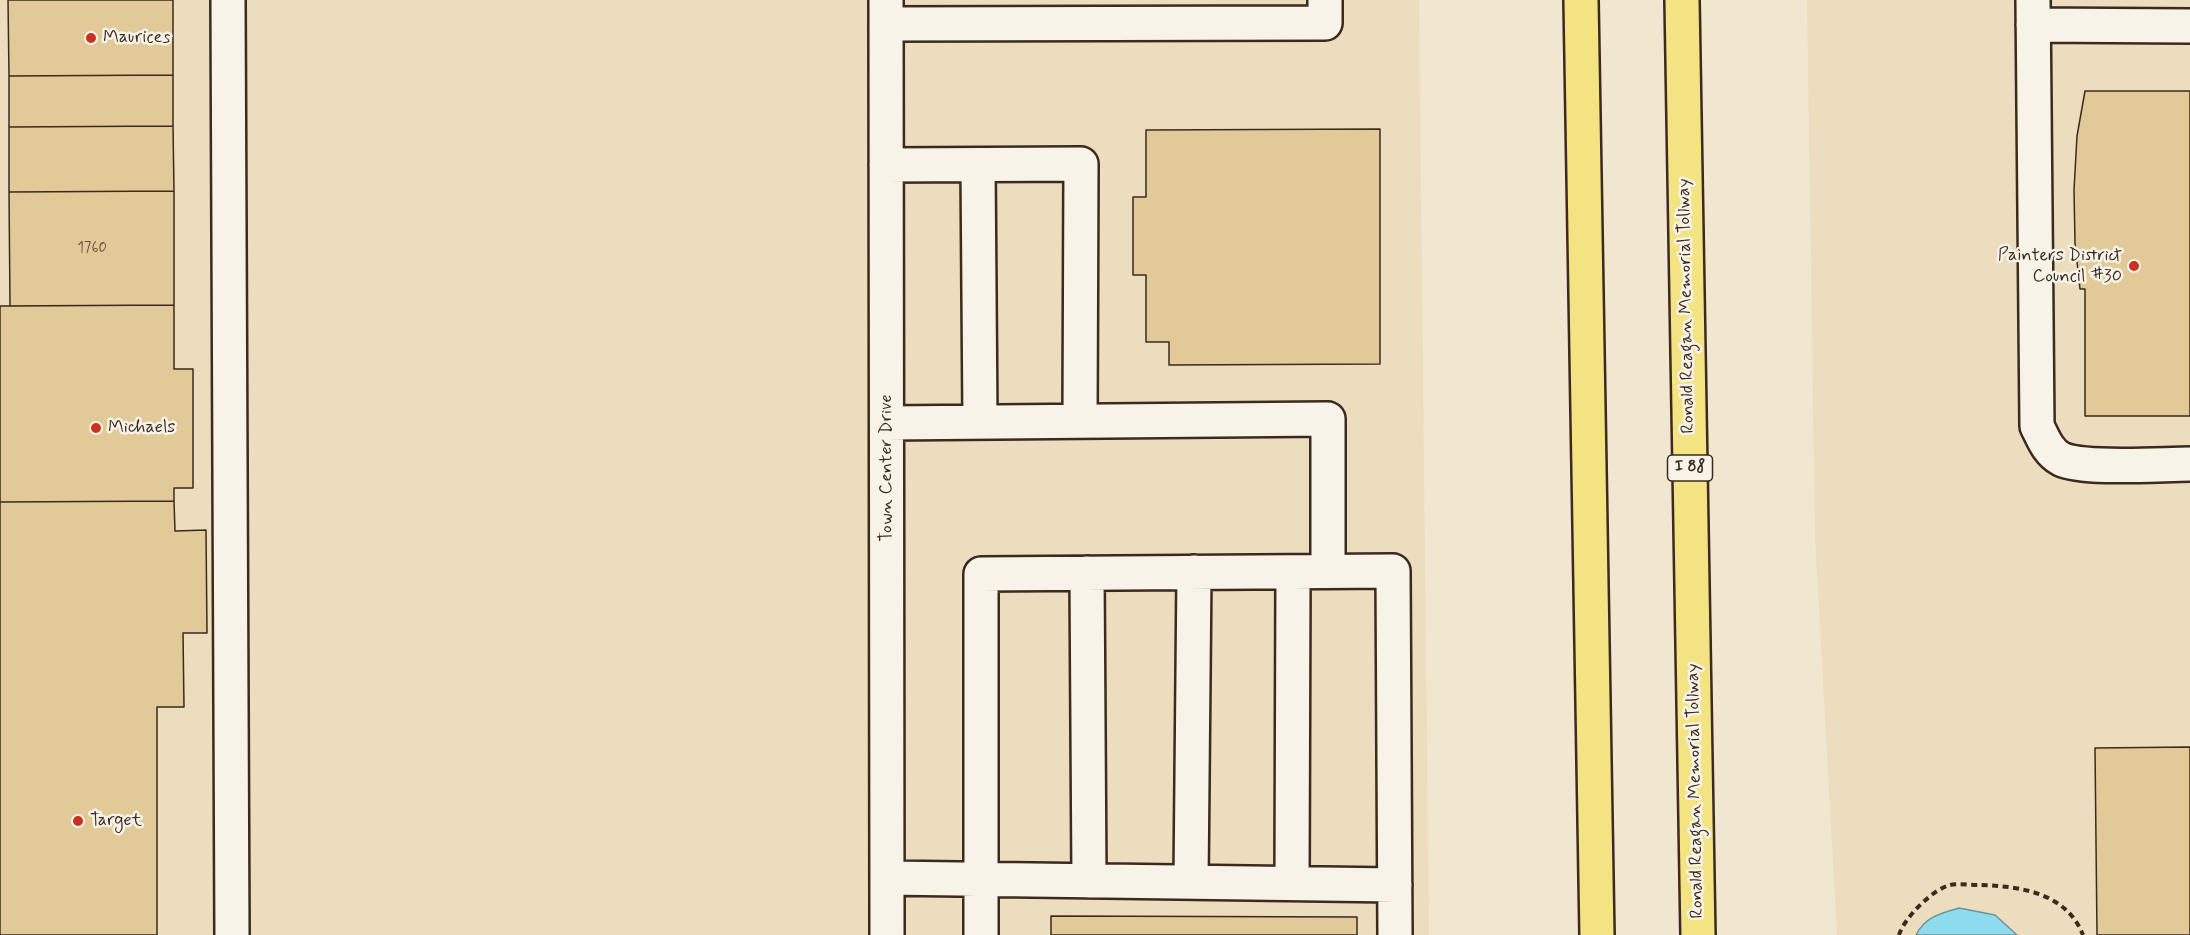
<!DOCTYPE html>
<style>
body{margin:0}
canvas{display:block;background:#f1e6d0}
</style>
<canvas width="2190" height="935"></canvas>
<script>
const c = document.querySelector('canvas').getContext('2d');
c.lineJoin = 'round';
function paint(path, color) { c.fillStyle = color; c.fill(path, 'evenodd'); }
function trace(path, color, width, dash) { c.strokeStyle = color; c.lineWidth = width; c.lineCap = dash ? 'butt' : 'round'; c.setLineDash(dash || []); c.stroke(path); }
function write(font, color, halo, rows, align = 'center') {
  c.font = font + ' Mynerve,sans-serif'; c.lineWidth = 5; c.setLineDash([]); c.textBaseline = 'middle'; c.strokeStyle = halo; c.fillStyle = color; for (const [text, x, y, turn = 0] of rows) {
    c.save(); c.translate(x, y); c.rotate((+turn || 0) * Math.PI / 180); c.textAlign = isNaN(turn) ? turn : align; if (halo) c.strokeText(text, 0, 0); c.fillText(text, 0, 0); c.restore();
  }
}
const built = new Path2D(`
 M 0,0 L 1419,0 L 1429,935 L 0,935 Z
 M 1807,0 L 2190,0 L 2190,935 L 1837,935 L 1815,537 Z`);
const water = new Path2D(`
 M 1959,908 L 1995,915 L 2017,935 L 1916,935 C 1925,917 1941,913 1959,908 Z`);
const building = new Path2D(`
 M 8,0 L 173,0 L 173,75 L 9,76 Z
 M 173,75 L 173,126 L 9,127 L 9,76 Z
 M 2085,91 L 2190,91 L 2190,416 L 2085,416 L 2085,289 L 2080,289 L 2075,243 L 2074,190 L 2077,136 Z
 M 173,126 L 174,191 L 9,192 L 9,127 Z
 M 1380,129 L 1380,364 L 1169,365 L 1169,342 L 1146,342 L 1146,275 L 1133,275 L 1133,197 L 1146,197 L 1146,130 Z
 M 174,191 L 174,305 L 10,306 L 9,192 Z
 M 174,305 L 174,369 L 193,369 L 193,488 L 174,488 L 174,501 L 0,502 L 0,306 Z
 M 174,501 L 175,531 L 206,530 L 207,633 L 183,633 L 184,707 L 157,707 L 157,935 L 0,935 L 0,502 Z
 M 2190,747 L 2190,935 L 2097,935 L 2095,748 Z
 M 1051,916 L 1357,917 L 1357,935 L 1051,935 Z`);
const path = new Path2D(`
 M 1899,935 C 1904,918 1933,889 1950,885 C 1958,883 1970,885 1978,885 C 2019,886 2066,892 2083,935`);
const minor = new Path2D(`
 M 228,0 L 232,935
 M 886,0 L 887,935
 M 2033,0 L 2037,426 C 2043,438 2048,452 2061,459 C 2084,470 2161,464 2190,464
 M 886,24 L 1325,23 L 1325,0
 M 2033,25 L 2190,26
 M 886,165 L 1081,164 L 1080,421
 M 978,165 L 980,422
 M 887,423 L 1328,419 L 1328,571
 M 1087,573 L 1089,881
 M 887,878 L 1395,885
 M 1191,882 L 1194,572
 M 1292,883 L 1293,572
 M 981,935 L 981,574 L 1393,571 L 1395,935`);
const highway = new Path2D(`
 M 1581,0 L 1597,935
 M 1682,0 L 1698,935`);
const markers = [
 [91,38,6,"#c8321e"],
 [2134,266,6,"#c8321e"],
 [96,428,6,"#c8321e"],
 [78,821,6,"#c8321e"]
];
const numberNames = [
 ["1760",92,249]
];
const shields = [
 [1690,468,45]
];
const shieldNames = [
 ["I 88",1690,468]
];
const poiNames = [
 ["Maurices",103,38],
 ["Painters District",2122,256,"right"],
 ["Council #30",2122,277,"right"],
 ["Michaels",108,428],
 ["Target",90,821]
];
const streetNames = [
 ["Ronald Reagan Memorial Tollway",1687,306,-91],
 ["Town Center Drive",887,468,-90],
 ["Ronald Reagan Memorial Tollway",1696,791,-91]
];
paint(built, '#ecddbf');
paint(water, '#8edbed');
trace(water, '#6d949a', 1.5);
paint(building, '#e2c998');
trace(building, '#3b2a1e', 1.5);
trace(minor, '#3b2a1e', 38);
trace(highway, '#3b2a1e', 38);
trace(path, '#3b2a1e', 4, [6, 4.5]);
trace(minor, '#f7f3e8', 33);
trace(highway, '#f4e382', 33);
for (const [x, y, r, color] of markers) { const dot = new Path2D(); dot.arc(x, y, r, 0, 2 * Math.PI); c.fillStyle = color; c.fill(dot); trace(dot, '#f7f3e8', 2); }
write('15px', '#65523c', null, numberNames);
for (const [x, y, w] of shields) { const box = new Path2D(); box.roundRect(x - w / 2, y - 13, w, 26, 4.5); c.fillStyle = '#f7f3e8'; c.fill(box); trace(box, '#3b2a1e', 1.5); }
write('bold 16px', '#3b2a1e', null, shieldNames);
write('18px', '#3b2a1e', '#f7f3e8', poiNames, 'left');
write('18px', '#3b2a1e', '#f7f3e8', streetNames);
</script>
